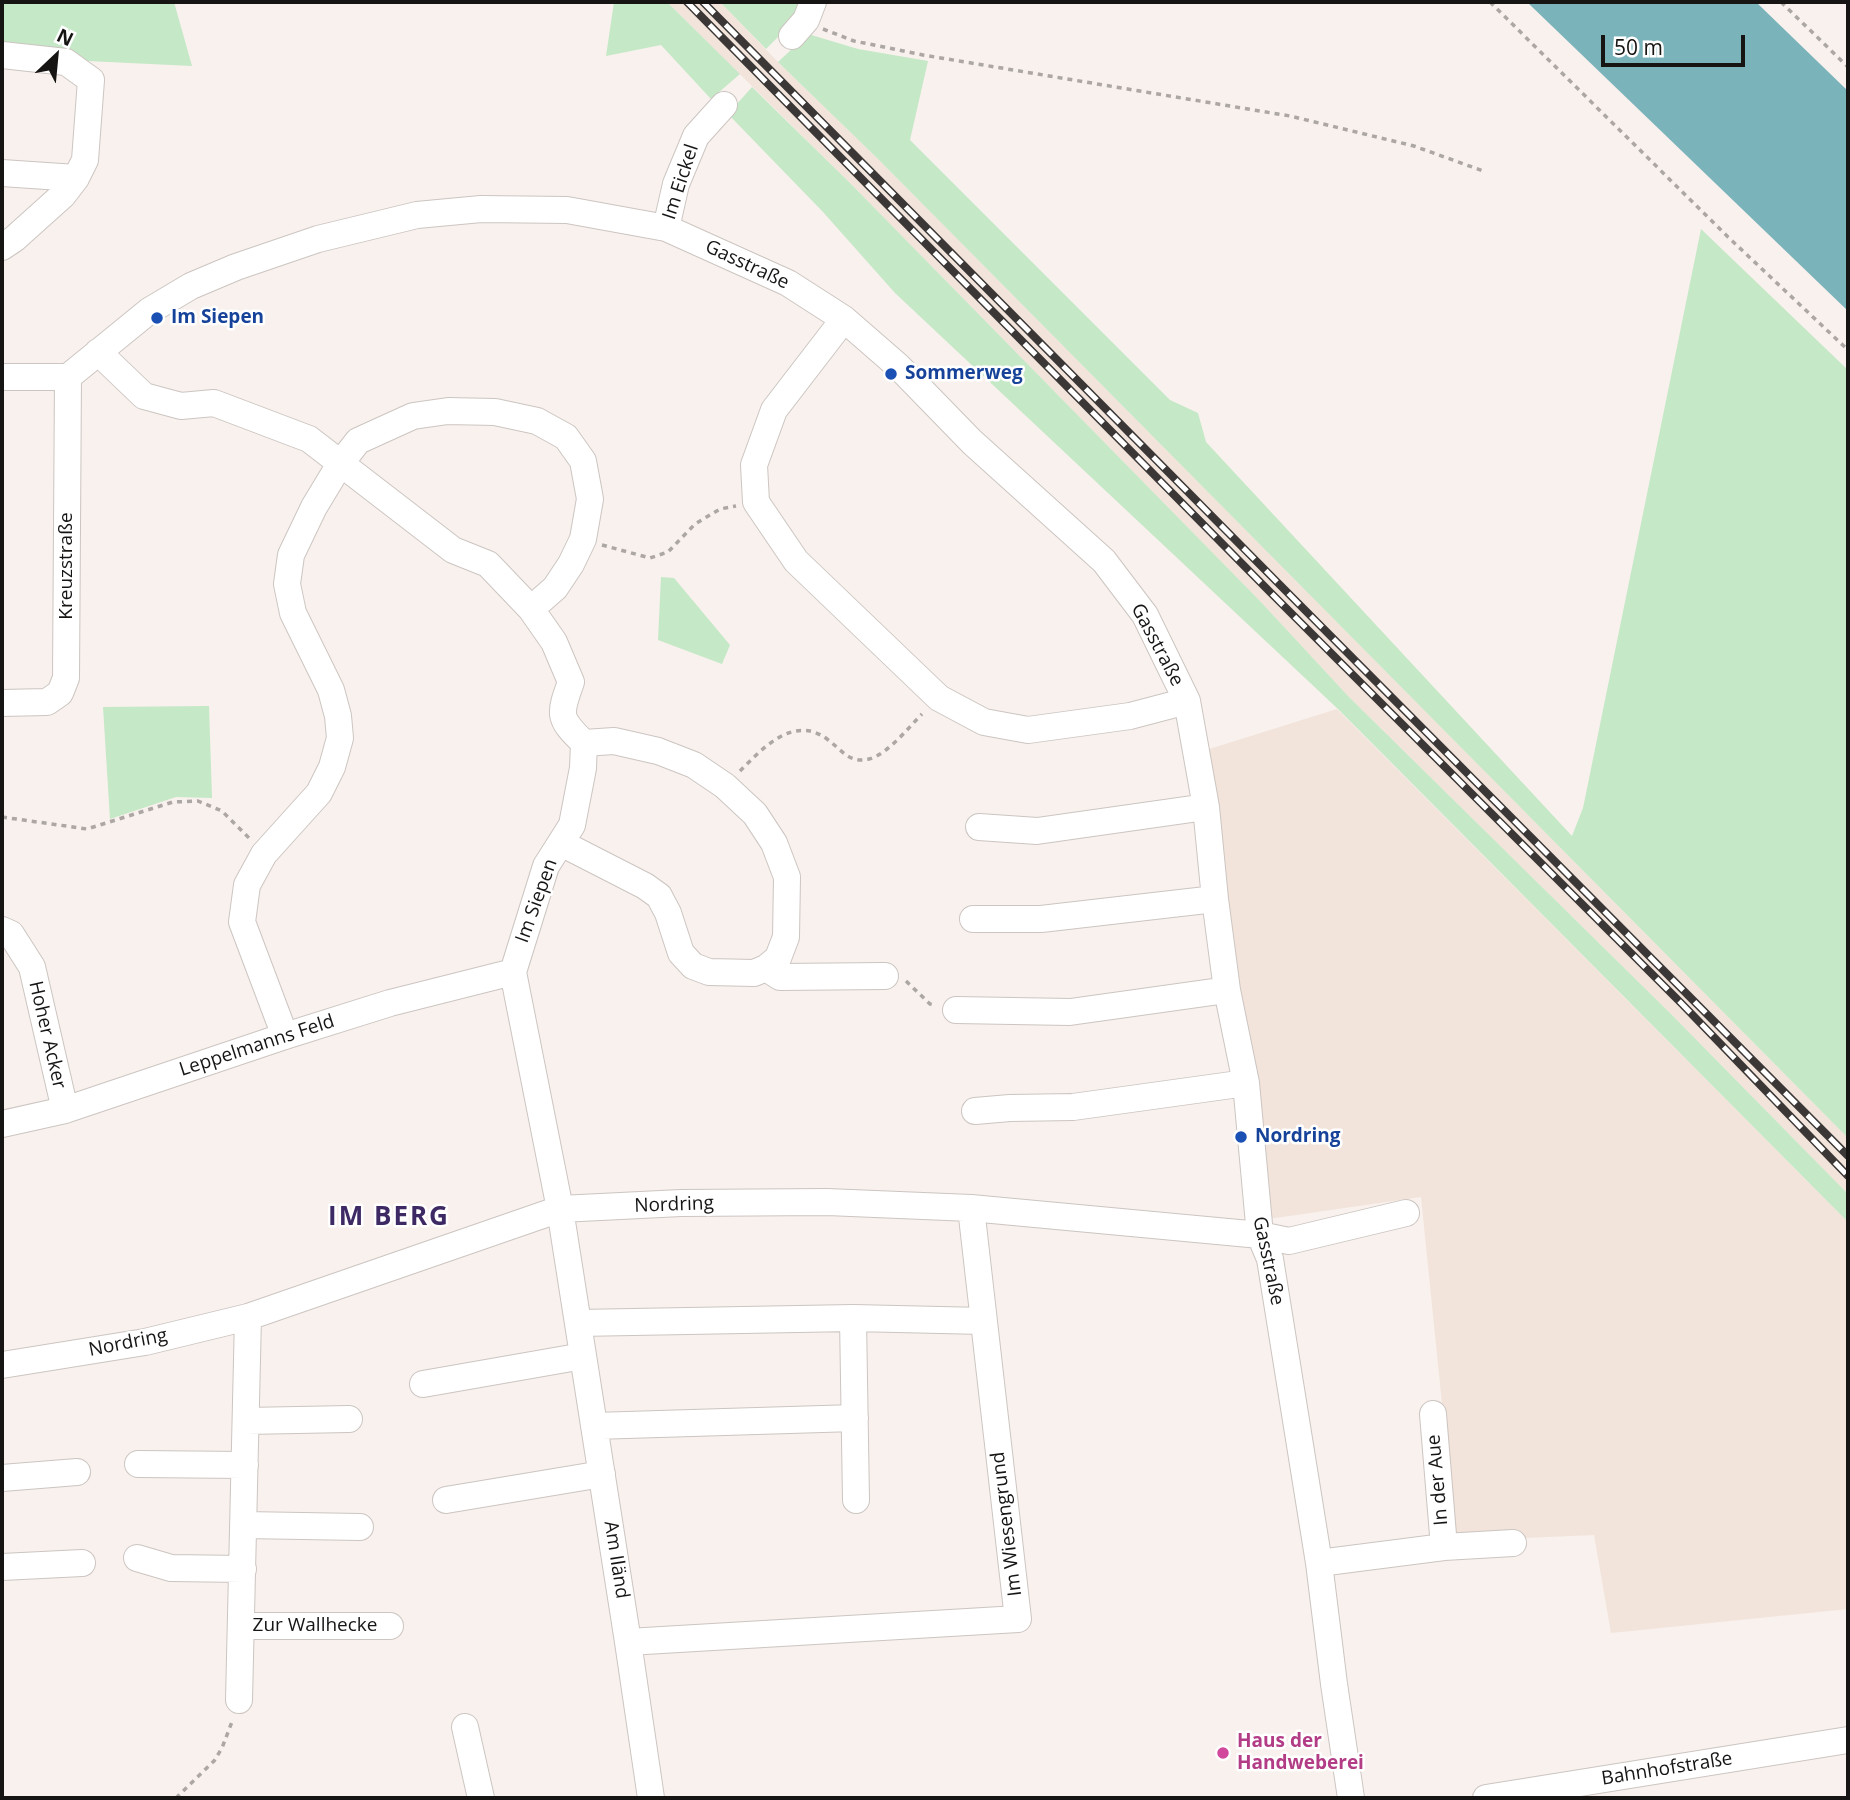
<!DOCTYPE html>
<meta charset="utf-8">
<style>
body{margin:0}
#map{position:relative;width:1850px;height:1800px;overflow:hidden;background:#f8f1ed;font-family:"Open Sans",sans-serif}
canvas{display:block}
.frame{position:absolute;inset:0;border:4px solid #171514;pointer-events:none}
.north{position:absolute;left:21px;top:21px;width:70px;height:70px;-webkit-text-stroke:5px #fff;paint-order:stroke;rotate:26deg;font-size:19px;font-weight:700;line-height:28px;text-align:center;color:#171514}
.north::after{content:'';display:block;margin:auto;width:24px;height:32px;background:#171514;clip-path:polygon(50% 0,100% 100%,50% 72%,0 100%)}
.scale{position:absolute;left:1601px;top:35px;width:144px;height:32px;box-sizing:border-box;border:4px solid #171514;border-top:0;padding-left:9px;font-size:21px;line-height:24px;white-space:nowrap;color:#171514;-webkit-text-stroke:5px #fff;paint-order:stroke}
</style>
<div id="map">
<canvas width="1850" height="1800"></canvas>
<div class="frame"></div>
<div class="north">N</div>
<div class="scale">50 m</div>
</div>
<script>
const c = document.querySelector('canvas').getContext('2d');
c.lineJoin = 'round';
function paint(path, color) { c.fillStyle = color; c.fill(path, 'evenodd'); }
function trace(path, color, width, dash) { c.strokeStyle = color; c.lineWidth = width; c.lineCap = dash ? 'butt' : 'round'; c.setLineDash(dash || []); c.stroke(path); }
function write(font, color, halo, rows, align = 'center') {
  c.font = font + ' "Open Sans",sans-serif'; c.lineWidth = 5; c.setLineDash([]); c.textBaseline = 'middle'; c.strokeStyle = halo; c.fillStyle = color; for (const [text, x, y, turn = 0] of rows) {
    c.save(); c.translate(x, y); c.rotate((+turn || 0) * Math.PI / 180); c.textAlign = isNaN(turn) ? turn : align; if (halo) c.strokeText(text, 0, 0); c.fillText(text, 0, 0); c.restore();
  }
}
const built = new Path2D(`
 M 667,2 L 720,2 L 778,62 L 878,159 L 1848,1138 L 1848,1194 L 1670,1013 L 1349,697 L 1260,601 L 850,183 Z
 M 1337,709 L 1848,1222 L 1848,1609 L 1611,1633 L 1594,1535 L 1456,1541 L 1421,1197 L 1268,1219 L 1184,757 Z`);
const green = new Path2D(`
 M 2,2 L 174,2 L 192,66 L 88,61 L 45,48 L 2,46 Z
 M 614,2 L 667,2 L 740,74 L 711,99 L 661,45 L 606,56 Z
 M 720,2 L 803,2 L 794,21 L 766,49 Z
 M 808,34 L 858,49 L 928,61 L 910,140 L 1170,400 L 1198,413 L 1206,442 L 1572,836 L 1583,808 L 1701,229 L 1848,370 L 1848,1138 L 878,159 L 778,62 Z
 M 752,87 L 850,183 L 1260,601 L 1349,697 L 1670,1013 L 1848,1194 L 1848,1222 L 1338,709 L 895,293 L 823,212 L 728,114 Z
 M 661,577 L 674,578 L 730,645 L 722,664 L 658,640 Z
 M 209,706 L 212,798 L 176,797 L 110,819 L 103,707 Z`);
const water = new Path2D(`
 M 1527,2 L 1756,2 L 1848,91 L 1848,311 Z`);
const path = new Path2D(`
 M 1490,2 L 1728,237 L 1848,350
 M 1781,2 L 1848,67
 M 823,29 L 854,41 L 923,55 L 1290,116 L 1414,146 L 1486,172
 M 602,545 L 650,558 L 668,552 L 695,524 L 720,509 L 736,506
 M 740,771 C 762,749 793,714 827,739 C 841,749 849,764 869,759 C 888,754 908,728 922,714
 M 2,817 L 87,829 L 173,802 L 198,801 L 222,811 L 250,839
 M 906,981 L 930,1004 L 934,1005
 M 176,1798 L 214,1761 L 222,1748 L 233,1719`);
const minor = new Path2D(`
 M 792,36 L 806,20 L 813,2
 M 2,55 L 66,62 L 91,80 L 85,160 L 76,178 L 63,195 L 14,239 L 2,247
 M 2,173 L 76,178
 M 666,228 L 676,184 L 696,136 L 724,105
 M 844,319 L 774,410 L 754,465 L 756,502 L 796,561 L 939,698 L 984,722 L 1028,730 L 1130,716 L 1187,701
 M 98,352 L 144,396 L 181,406 L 214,403 L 309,439 L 453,550 L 488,564 L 531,609 L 554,642 L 571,682 C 559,715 558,718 584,743 L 583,768 L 572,825 L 546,866 L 513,972 L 560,1209 L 628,1642 L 651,1798
 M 2,377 L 68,377 L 149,311 L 191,286 L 236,267 L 318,239 L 417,215 L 481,209 L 567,210 L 666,228 L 788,283 L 844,319 L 898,366 L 972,442 L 1104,561 L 1145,615 L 1187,701 L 1206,807 L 1215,899 L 1227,990 L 1246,1083 L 1260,1235 L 1270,1259 L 1319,1563 L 1334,1684 L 1351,1798
 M 2,703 L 47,702 L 60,693 L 66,678 L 68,377
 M 979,827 L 1037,831 L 1206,807
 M 561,843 L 645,886 L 659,896 L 668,913 L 681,953 L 693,966 L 709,972 L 754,973 L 766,968 L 778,958 L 786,937 L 787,877 L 774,843 L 755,814 L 725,786 L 694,765 L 658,751 L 614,741 L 584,743
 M 973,919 L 1041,919 L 1215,899
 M 2,930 L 11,934 L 32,967 L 65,1110
 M 766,968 L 780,977 L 885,976
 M 956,1010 L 1070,1012 L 1227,990
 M 285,1036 L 242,922 L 247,885 L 264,854 L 319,793 L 332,767 L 340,738 L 338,716 L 331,690 L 293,613 L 287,584 L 291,555 L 314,507 L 340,464 L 358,441 L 413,416 L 448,411 L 495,412 L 537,421 L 566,437 L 583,461 L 590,499 L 583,539 L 571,564 L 555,588 L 531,609
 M 975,1111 L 1010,1108 L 1073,1107 L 1246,1083
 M 2,1124 L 65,1110 L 285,1036 L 390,1003 L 513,972
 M 853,1318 L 856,1500
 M 578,1323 L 853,1318 L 984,1321
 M 2,1365 L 145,1342 L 248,1317 L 560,1209 L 681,1203 L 827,1202 L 971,1208 L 1260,1235 L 1289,1241 L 1406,1213
 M 423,1384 L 583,1356
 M 1433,1414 L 1444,1547
 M 246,1421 L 349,1419
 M 594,1426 L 855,1418
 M 138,1464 L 245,1465
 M 2,1478 L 77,1472
 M 446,1500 L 602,1474
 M 244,1525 L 360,1527
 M 137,1558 L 171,1568 L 243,1569
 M 1319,1563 L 1444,1547 L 1513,1543
 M 2,1567 L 82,1563
 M 241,1626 L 390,1626
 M 628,1642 L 1018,1619 L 971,1208
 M 239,1700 L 248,1317
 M 465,1727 L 481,1798
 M 1486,1798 L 1848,1740`);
const rail = new Path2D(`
 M 687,2 L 1269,591 L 1682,1004 L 1848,1176
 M 703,2 L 1278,583 L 1848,1156`);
const markers = [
 [157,318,7,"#1a4fb4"],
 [891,374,7,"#1a4fb4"],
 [1241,1137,7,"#1a4fb4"],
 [1223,1753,7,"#d1479c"]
];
const streetNames = [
 ["Im Eickel",681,182,-72],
 ["Gasstraße",747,265,25],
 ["Kreuzstraße",67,566,-90],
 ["Gasstraße",1157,645,62],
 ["Im Siepen",537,901,-70],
 ["Hoher Acker",47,1035,77],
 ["Leppelmanns Feld",257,1046,-18],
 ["Nordring",674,1205,-2],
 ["Gasstraße",1268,1261,78],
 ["Nordring",128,1343,-11],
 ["In der Aue",1438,1480,-95],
 ["Im Wiesengrund",1007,1524,-97],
 ["Am Iländ",616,1560,81],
 ["Zur Wallhecke",315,1626],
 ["Bahnhofstraße",1667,1769,-9]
];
const transitNames = [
 ["Im Siepen",171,318],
 ["Sommerweg",905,374],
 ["Nordring",1255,1137]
];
const hotelNames = [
 ["Haus der",1237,1742],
 ["Handweberei",1237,1764]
];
const districtNames = [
 ["IM BERG",389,1218]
];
paint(built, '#f2e4db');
paint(green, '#c5e8c7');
paint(water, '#7bb3bb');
trace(minor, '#ccc5c1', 28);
trace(path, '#aca7a4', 3.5, [5, 5]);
trace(minor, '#fff', 26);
trace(rail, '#3a3736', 8);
trace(rail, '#fff', 5, [16]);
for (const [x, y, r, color] of markers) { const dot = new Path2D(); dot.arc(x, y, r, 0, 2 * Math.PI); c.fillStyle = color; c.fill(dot); trace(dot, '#fff', 2.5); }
write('19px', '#171514', '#fff', streetNames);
write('bold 19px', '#164399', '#fff', transitNames, 'left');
write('bold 19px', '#b23c85', '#fff', hotelNames, 'left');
c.letterSpacing = '2px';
write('bold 26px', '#3d2964', '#fff', districtNames);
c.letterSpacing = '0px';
</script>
